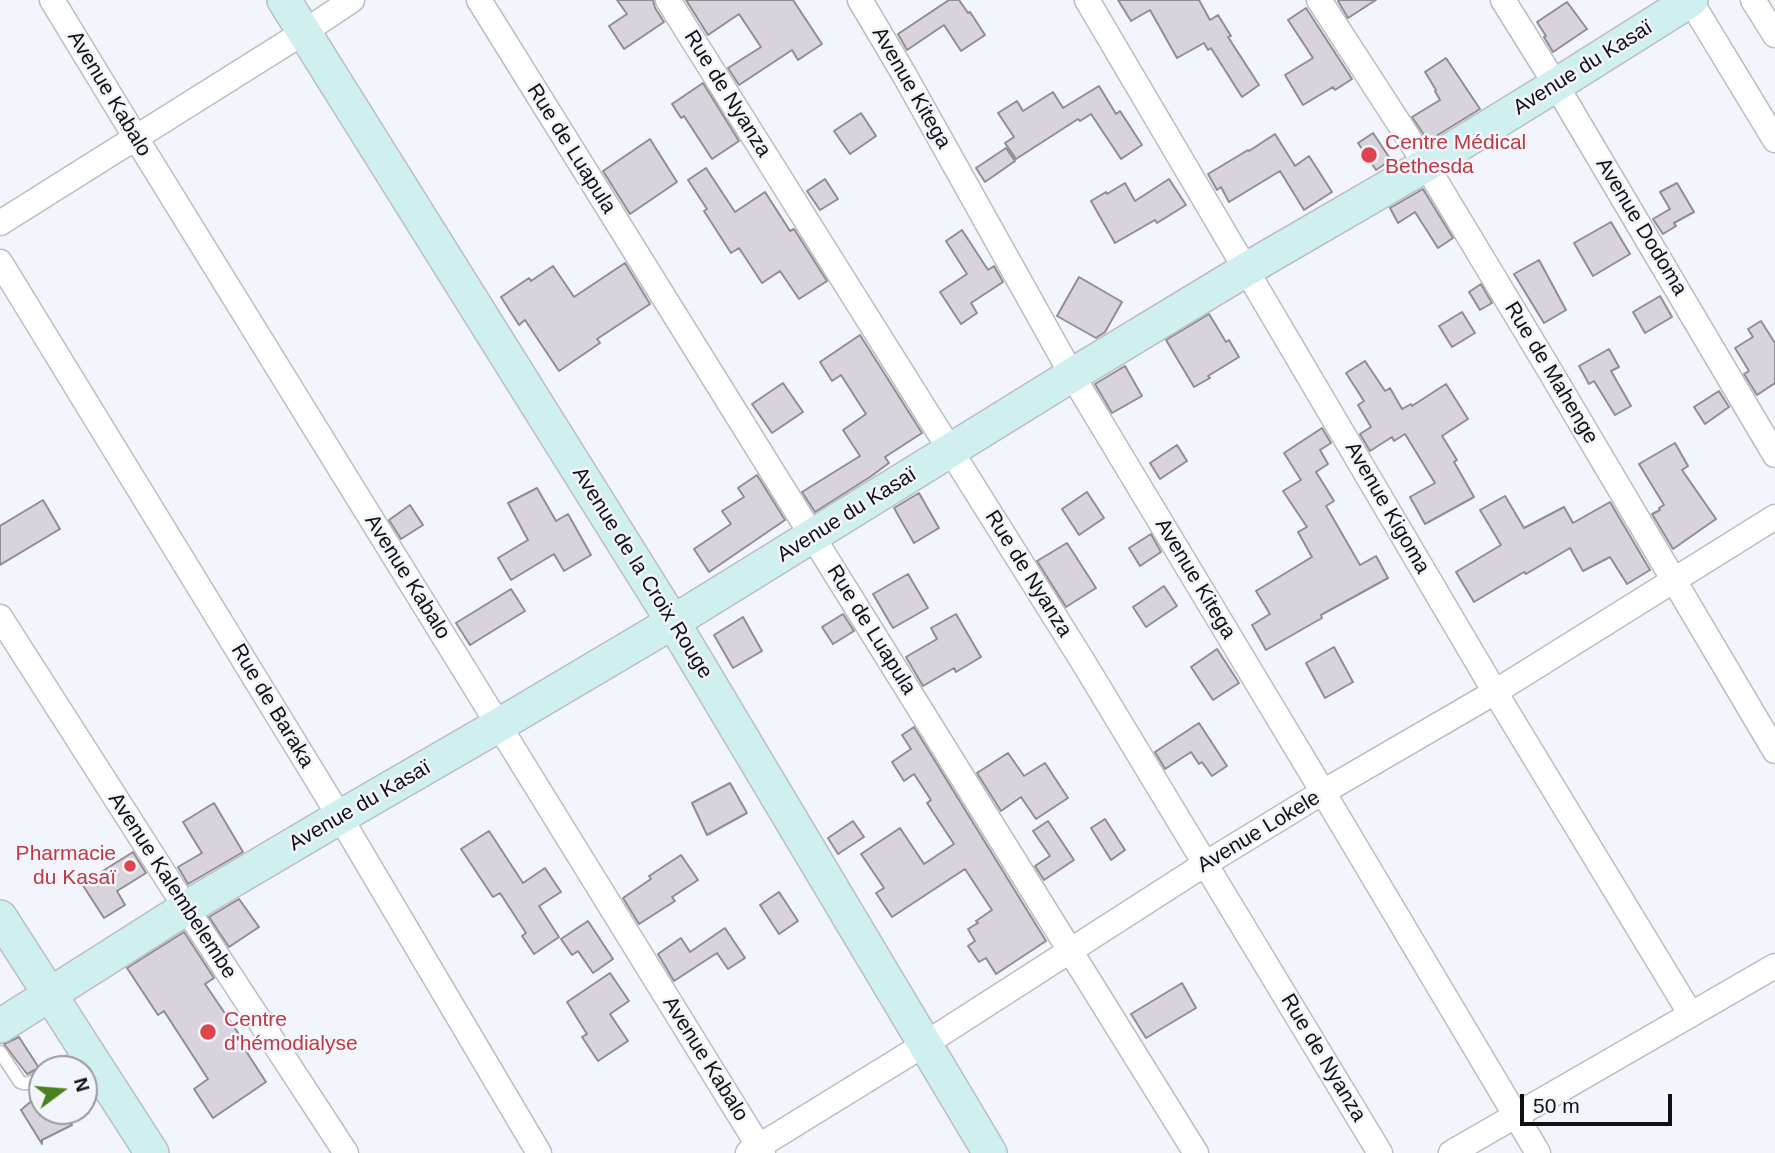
<!DOCTYPE html>
<meta charset="utf-8">
<style>
body{margin:0}
#map{position:relative;width:1775px;height:1153px;overflow:hidden;background:#f3f5fc;font-family:Arial,sans-serif}
canvas{display:block}
.north{position:absolute;left:28px;top:1055px;width:70px;height:70px;box-sizing:border-box;background:#f3f5fc;border:2px solid #999a9f;border-radius:50%;rotate:74deg;font-size:19px;font-weight:700;line-height:28px;text-align:center;color:#111114}
.north::after{content:'';display:block;margin:auto;width:24px;height:32px;background:#47821e;clip-path:polygon(50% 0,100% 100%,50% 72%,0 100%)}
.scale{position:absolute;left:1520px;top:1094px;width:152px;height:32px;box-sizing:border-box;border:4px solid #111114;border-top:0;padding-left:9px;font-size:21px;line-height:24px;white-space:nowrap;color:#111114;-webkit-text-stroke:5px #f3f5fc;paint-order:stroke}
</style>
<div id="map">
<canvas width="1775" height="1153"></canvas>
<div class="north">N</div>
<div class="scale">50 m</div>
</div>
<script>
const c = document.querySelector('canvas').getContext('2d');
c.lineJoin = 'round';
function paint(path, color) { c.fillStyle = color; c.fill(path, 'evenodd'); }
function trace(path, color, width, dash) { c.strokeStyle = color; c.lineWidth = width; c.lineCap = dash ? 'butt' : 'round'; c.setLineDash(dash || []); c.stroke(path); }
function write(font, color, halo, rows, align = 'center') {
  c.font = font + ' Arial,sans-serif'; c.lineWidth = 5; c.setLineDash([]); c.textBaseline = 'middle'; c.strokeStyle = halo; c.fillStyle = color; for (const [text, x, y, turn = 0] of rows) {
    c.save(); c.translate(x, y); c.rotate((+turn || 0) * Math.PI / 180); c.textAlign = isNaN(turn) ? turn : align; if (halo) c.strokeText(text, 0, 0); c.fillText(text, 0, 0); c.restore();
  }
}
const building = new Path2D(`
 M 617,0 L 653,0 L 655,8 L 664,22 L 624,49 L 609,26 L 627,14 Z
 M 686,0 L 793,0 L 822,44 L 798,60 L 792,50 L 739,85 L 728,68 L 761,47 L 739,14 L 708,35 Z
 M 949,0 L 959,0 L 968,13 L 970,12 L 985,35 L 961,51 L 944,25 L 907,50 L 898,34 Z
 M 1118,0 L 1199,0 L 1210,20 L 1218,15 L 1231,36 L 1228,37 L 1259,85 L 1242,97 L 1211,48 L 1208,50 L 1204,43 L 1177,58 L 1150,10 L 1131,21 Z
 M 1340,0 L 1376,0 L 1348,18 L 1338,1 Z
 M 1567,2 L 1587,29 L 1553,52 L 1544,37 L 1546,36 L 1537,22 Z
 M 1306,8 L 1352,79 L 1335,90 L 1333,87 L 1303,105 L 1285,75 L 1313,58 L 1288,20 Z
 M 1446,58 L 1480,109 L 1428,141 L 1412,117 L 1440,100 L 1435,91 L 1436,90 L 1425,72 Z
 M 703,83 L 739,141 L 712,159 L 684,116 L 681,118 L 672,104 Z
 M 1099,86 L 1116,114 L 1120,111 L 1142,145 L 1121,159 L 1091,114 L 1080,121 L 1078,119 L 1016,159 L 1005,143 L 1014,137 L 998,113 L 1017,101 L 1023,111 L 1053,92 L 1063,108 Z
 M 861,113 L 876,136 L 850,154 L 834,131 Z
 M 1373,133 L 1391,160 L 1376,170 L 1358,143 Z
 M 1275,134 L 1295,166 L 1309,156 L 1332,192 L 1304,210 L 1280,171 L 1229,202 L 1221,187 L 1217,190 L 1208,174 L 1248,150 L 1249,151 Z
 M 650,139 L 677,182 L 630,214 L 603,171 Z
 M 1006,148 L 1015,161 L 985,182 L 976,168 Z
 M 706,168 L 735,212 L 765,192 L 790,231 L 794,229 L 827,281 L 799,299 L 780,271 L 762,283 L 739,248 L 731,253 L 704,211 L 707,209 L 688,180 Z
 M 825,179 L 838,199 L 820,210 L 807,191 Z
 M 1169,179 L 1186,205 L 1157,223 L 1155,220 L 1115,243 L 1091,201 L 1106,192 L 1107,194 L 1125,183 L 1135,201 Z
 M 1677,183 L 1694,212 L 1674,223 L 1676,226 L 1663,234 L 1653,219 L 1670,209 L 1660,192 Z
 M 1423,189 L 1453,238 L 1438,248 L 1415,212 L 1398,223 L 1390,208 Z
 M 1611,222 L 1630,254 L 1593,276 L 1574,243 Z
 M 962,230 L 988,270 L 994,266 L 1003,282 L 971,303 L 977,313 L 961,324 L 940,292 L 967,274 L 946,241 Z
 M 1539,260 L 1566,310 L 1544,323 L 1514,274 Z
 M 625,263 L 650,304 L 597,339 L 600,343 L 559,371 L 525,320 L 519,325 L 501,297 L 529,278 L 531,281 L 553,266 L 574,297 Z
 M 1079,277 L 1122,302 L 1105,332 L 1096,338 L 1057,316 Z
 M 1481,284 L 1492,303 L 1480,310 L 1469,292 Z
 M 1660,296 L 1672,317 L 1645,333 L 1633,312 Z
 M 1462,312 L 1475,333 L 1452,347 L 1439,326 Z
 M 1209,314 L 1226,342 L 1229,340 L 1239,357 L 1208,376 L 1210,378 L 1194,387 L 1166,340 Z
 M 1761,321 L 1775,343 L 1775,383 L 1757,395 L 1744,374 L 1749,371 L 1735,348 L 1753,337 L 1748,329 Z
 M 860,335 L 922,433 L 885,457 L 889,463 L 870,477 L 815,512 L 802,492 L 860,456 L 843,430 L 866,414 L 841,375 L 832,381 L 820,362 Z
 M 1609,349 L 1619,367 L 1611,371 L 1631,406 L 1615,415 L 1594,381 L 1589,384 L 1579,366 Z
 M 1365,361 L 1385,391 L 1390,388 L 1402,409 L 1411,404 L 1412,406 L 1446,384 L 1468,419 L 1442,436 L 1457,460 L 1454,462 L 1474,497 L 1425,524 L 1410,497 L 1435,483 L 1405,434 L 1394,441 L 1392,437 L 1370,451 L 1360,434 L 1371,427 L 1358,405 L 1364,401 L 1346,373 Z
 M 1125,366 L 1142,396 L 1112,413 L 1095,384 Z
 M 783,383 L 803,412 L 772,433 L 752,404 Z
 M 1719,391 L 1729,407 L 1705,424 L 1694,407 Z
 M 1322,428 L 1331,443 L 1320,450 L 1328,464 L 1316,472 L 1334,501 L 1326,506 L 1360,565 L 1376,556 L 1388,578 L 1321,615 L 1322,618 L 1266,650 L 1252,625 L 1270,614 L 1256,591 L 1312,557 L 1298,532 L 1307,527 L 1283,491 L 1301,480 L 1284,453 Z
 M 1675,443 L 1688,466 L 1682,470 L 1716,519 L 1673,549 L 1652,514 L 1660,510 L 1659,508 L 1664,505 L 1639,464 Z
 M 1177,445 L 1187,461 L 1160,479 L 1150,463 Z
 M 757,475 L 785,520 L 709,572 L 694,549 L 731,524 L 722,511 L 744,497 L 738,488 Z
 M 537,488 L 556,521 L 568,514 L 591,555 L 564,571 L 554,554 L 511,580 L 498,558 L 528,540 L 508,503 Z
 M 1087,492 L 1104,518 L 1079,535 L 1062,509 Z
 M 919,493 L 939,528 L 914,543 L 894,508 Z
 M 1505,496 L 1524,528 L 1564,507 L 1573,523 L 1610,502 L 1650,570 L 1627,584 L 1610,557 L 1583,571 L 1570,548 L 1526,574 L 1524,572 L 1474,602 L 1456,572 L 1501,545 L 1480,510 Z
 M 43,500 L 60,529 L 0,565 L 0,526 Z
 M 410,505 L 423,525 L 401,539 L 389,520 Z
 M 1151,534 L 1161,552 L 1140,566 L 1129,548 Z
 M 1067,543 L 1096,588 L 1066,607 L 1037,561 Z
 M 908,574 L 928,608 L 893,628 L 873,594 Z
 M 1164,586 L 1177,606 L 1146,627 L 1133,607 Z
 M 511,589 L 525,611 L 470,645 L 456,623 Z
 M 843,614 L 854,631 L 833,644 L 822,627 Z
 M 956,614 L 981,657 L 956,672 L 954,668 L 923,686 L 906,657 L 937,639 L 931,628 Z
 M 743,617 L 762,651 L 733,668 L 714,635 Z
 M 1334,647 L 1353,682 L 1325,698 L 1306,663 Z
 M 1217,649 L 1239,683 L 1213,700 L 1191,667 Z
 M 1199,723 L 1227,766 L 1212,776 L 1202,762 L 1199,764 L 1191,752 L 1165,769 L 1155,752 Z
 M 914,727 L 1046,941 L 996,974 L 986,958 L 979,962 L 968,946 L 975,941 L 968,929 L 978,923 L 976,921 L 992,910 L 965,869 L 892,917 L 876,893 L 884,888 L 861,854 L 900,828 L 924,864 L 954,844 L 927,803 L 931,800 L 914,774 L 904,781 L 892,762 L 911,749 L 902,735 Z
 M 1008,753 L 1024,776 L 1045,763 L 1068,798 L 1036,819 L 1021,797 L 1001,811 L 977,773 Z
 M 730,783 L 747,813 L 707,835 L 692,803 Z
 M 214,803 L 243,852 L 188,884 L 178,867 L 202,853 L 183,822 Z
 M 1105,819 L 1125,850 L 1111,860 L 1091,828 Z
 M 853,821 L 864,837 L 838,854 L 828,838 Z
 M 1048,821 L 1074,860 L 1044,880 L 1035,866 L 1050,856 L 1033,831 Z
 M 489,831 L 523,883 L 545,868 L 561,892 L 539,906 L 559,937 L 534,954 L 522,936 L 526,933 L 500,893 L 493,897 L 461,849 Z
 M 133,852 L 146,873 L 117,891 L 125,905 L 104,918 L 82,884 Z
 M 681,855 L 698,880 L 672,897 L 675,901 L 639,924 L 623,898 L 651,879 L 649,876 Z
 M 779,892 L 798,921 L 779,934 L 760,905 Z
 M 239,899 L 259,927 L 229,947 L 209,917 Z
 M 588,921 L 613,959 L 593,973 L 578,951 L 572,955 L 561,939 Z
 M 725,928 L 745,958 L 728,969 L 717,953 L 674,981 L 658,954 L 681,938 L 690,952 Z
 M 184,932 L 214,978 L 205,984 L 247,1046 L 244,1048 L 266,1082 L 213,1118 L 194,1089 L 208,1079 L 164,1011 L 158,1015 L 127,968 Z
 M 610,973 L 629,1001 L 610,1014 L 628,1041 L 598,1061 L 582,1037 L 587,1034 L 567,1002 Z
 M 1182,983 L 1196,1008 L 1146,1038 L 1131,1014 Z
 M 19,1037 L 39,1068 L 27,1074 L 4,1044 Z
 M 42,1086 L 42,1111 L 63,1111 L 72,1125 L 42,1140 L 42,1144 L 21,1110 L 35,1098 L 31,1091 Z`);
const lane = new Path2D(`
 M 0,1052 L 20,1082 C 28,1086 35,1080 42,1076
 M 55,1069 L 87,1052`);
const street = new Path2D(`
 M 52,0 L 136,138 L 763,1153
 M 479,0 L 1196,1153
 M 668,0 L 1082,660 L 1380,1153
 M 860,0 L 905,76 L 1072,375 L 1323,792 L 1538,1153
 M 1087,0 L 1495,692 L 1690,1013
 M 1319,0 L 1426,165 L 1550,371 L 1775,751
 M 1503,0 L 1556,85 L 1775,455
 M 1690,0 L 1775,140
 M 1753,0 L 1775,35
 M 0,223 L 304,32 L 352,0
 M 0,262 L 340,817 L 539,1153
 M 0,617 L 186,908 L 346,1153
 M 748,1153 L 925,1044 L 1205,864 L 1323,792 L 1495,692 L 1775,517
 M 1451,1153 L 1775,966`);
const secondary = new Path2D(`
 M 284,0 L 673,622 L 990,1153
 M 0,917 L 152,1153
 M 0,1026 L 186,908 L 340,817 L 499,725 L 673,622 L 1072,375 L 1247,269 L 1426,165 L 1556,85 L 1691,0`);
const markers = [
 [1369,155,9,"#e0444e"],
 [130,866,7,"#e0444e"],
 [208,1032,9,"#e0444e"]
];
const streetNames = [
 ["Avenue du Kasaï",1583,68,-32],
 ["Avenue Kitega",911,88,60],
 ["Avenue Kabalo",109,94,59],
 ["Rue de Nyanza",727,94,58],
 ["Rue de Luapula",571,149,58],
 ["Avenue Dodoma",1641,227,59],
 ["Rue de Mahenge",1551,373,59],
 ["Avenue Kigoma",1387,508,60],
 ["Avenue du Kasaï",847,515,-32],
 ["Avenue de la Croix Rouge",642,573,58],
 ["Rue de Nyanza",1028,574,58],
 ["Avenue Kabalo",407,577,58],
 ["Avenue Kitega",1195,579,59],
 ["Rue de Luapula",871,630,58],
 ["Rue de Baraka",272,706,59],
 ["Avenue du Kasaï",360,806,-30],
 ["Avenue Lokele",1259,832,-31],
 ["Avenue Kalembelembe",172,886,57],
 ["Rue de Nyanza",1323,1058,59],
 ["Avenue Kabalo",705,1059,58]
];
const healthNames = [
 ["Centre Médical",1385,143],
 ["Bethesda",1385,167],
 ["Pharmacie",116,854,"right"],
 ["du Kasaï",116,878,"right"],
 ["Centre",224,1020],
 ["d'hémodialyse",224,1044]
];
paint(building, '#d9d4db');
trace(building, '#918d93', 2);
trace(lane, '#bbbdc5', 15);
trace(street, '#bbbdc5', 27);
trace(secondary, '#bbbdc5', 36);
trace(lane, '#fff', 12);
trace(street, '#fff', 24);
trace(secondary, '#d0f0f0', 33);
for (const [x, y, r, color] of markers) { const dot = new Path2D(); dot.arc(x, y, r, 0, 2 * Math.PI); c.fillStyle = color; c.fill(dot); trace(dot, '#f3f5fc', 2.5); }
write('21px', '#111114', '#f3f5fc', streetNames);
write('21px', '#be3a42', '#f3f5fc', healthNames, 'left');
</script>
